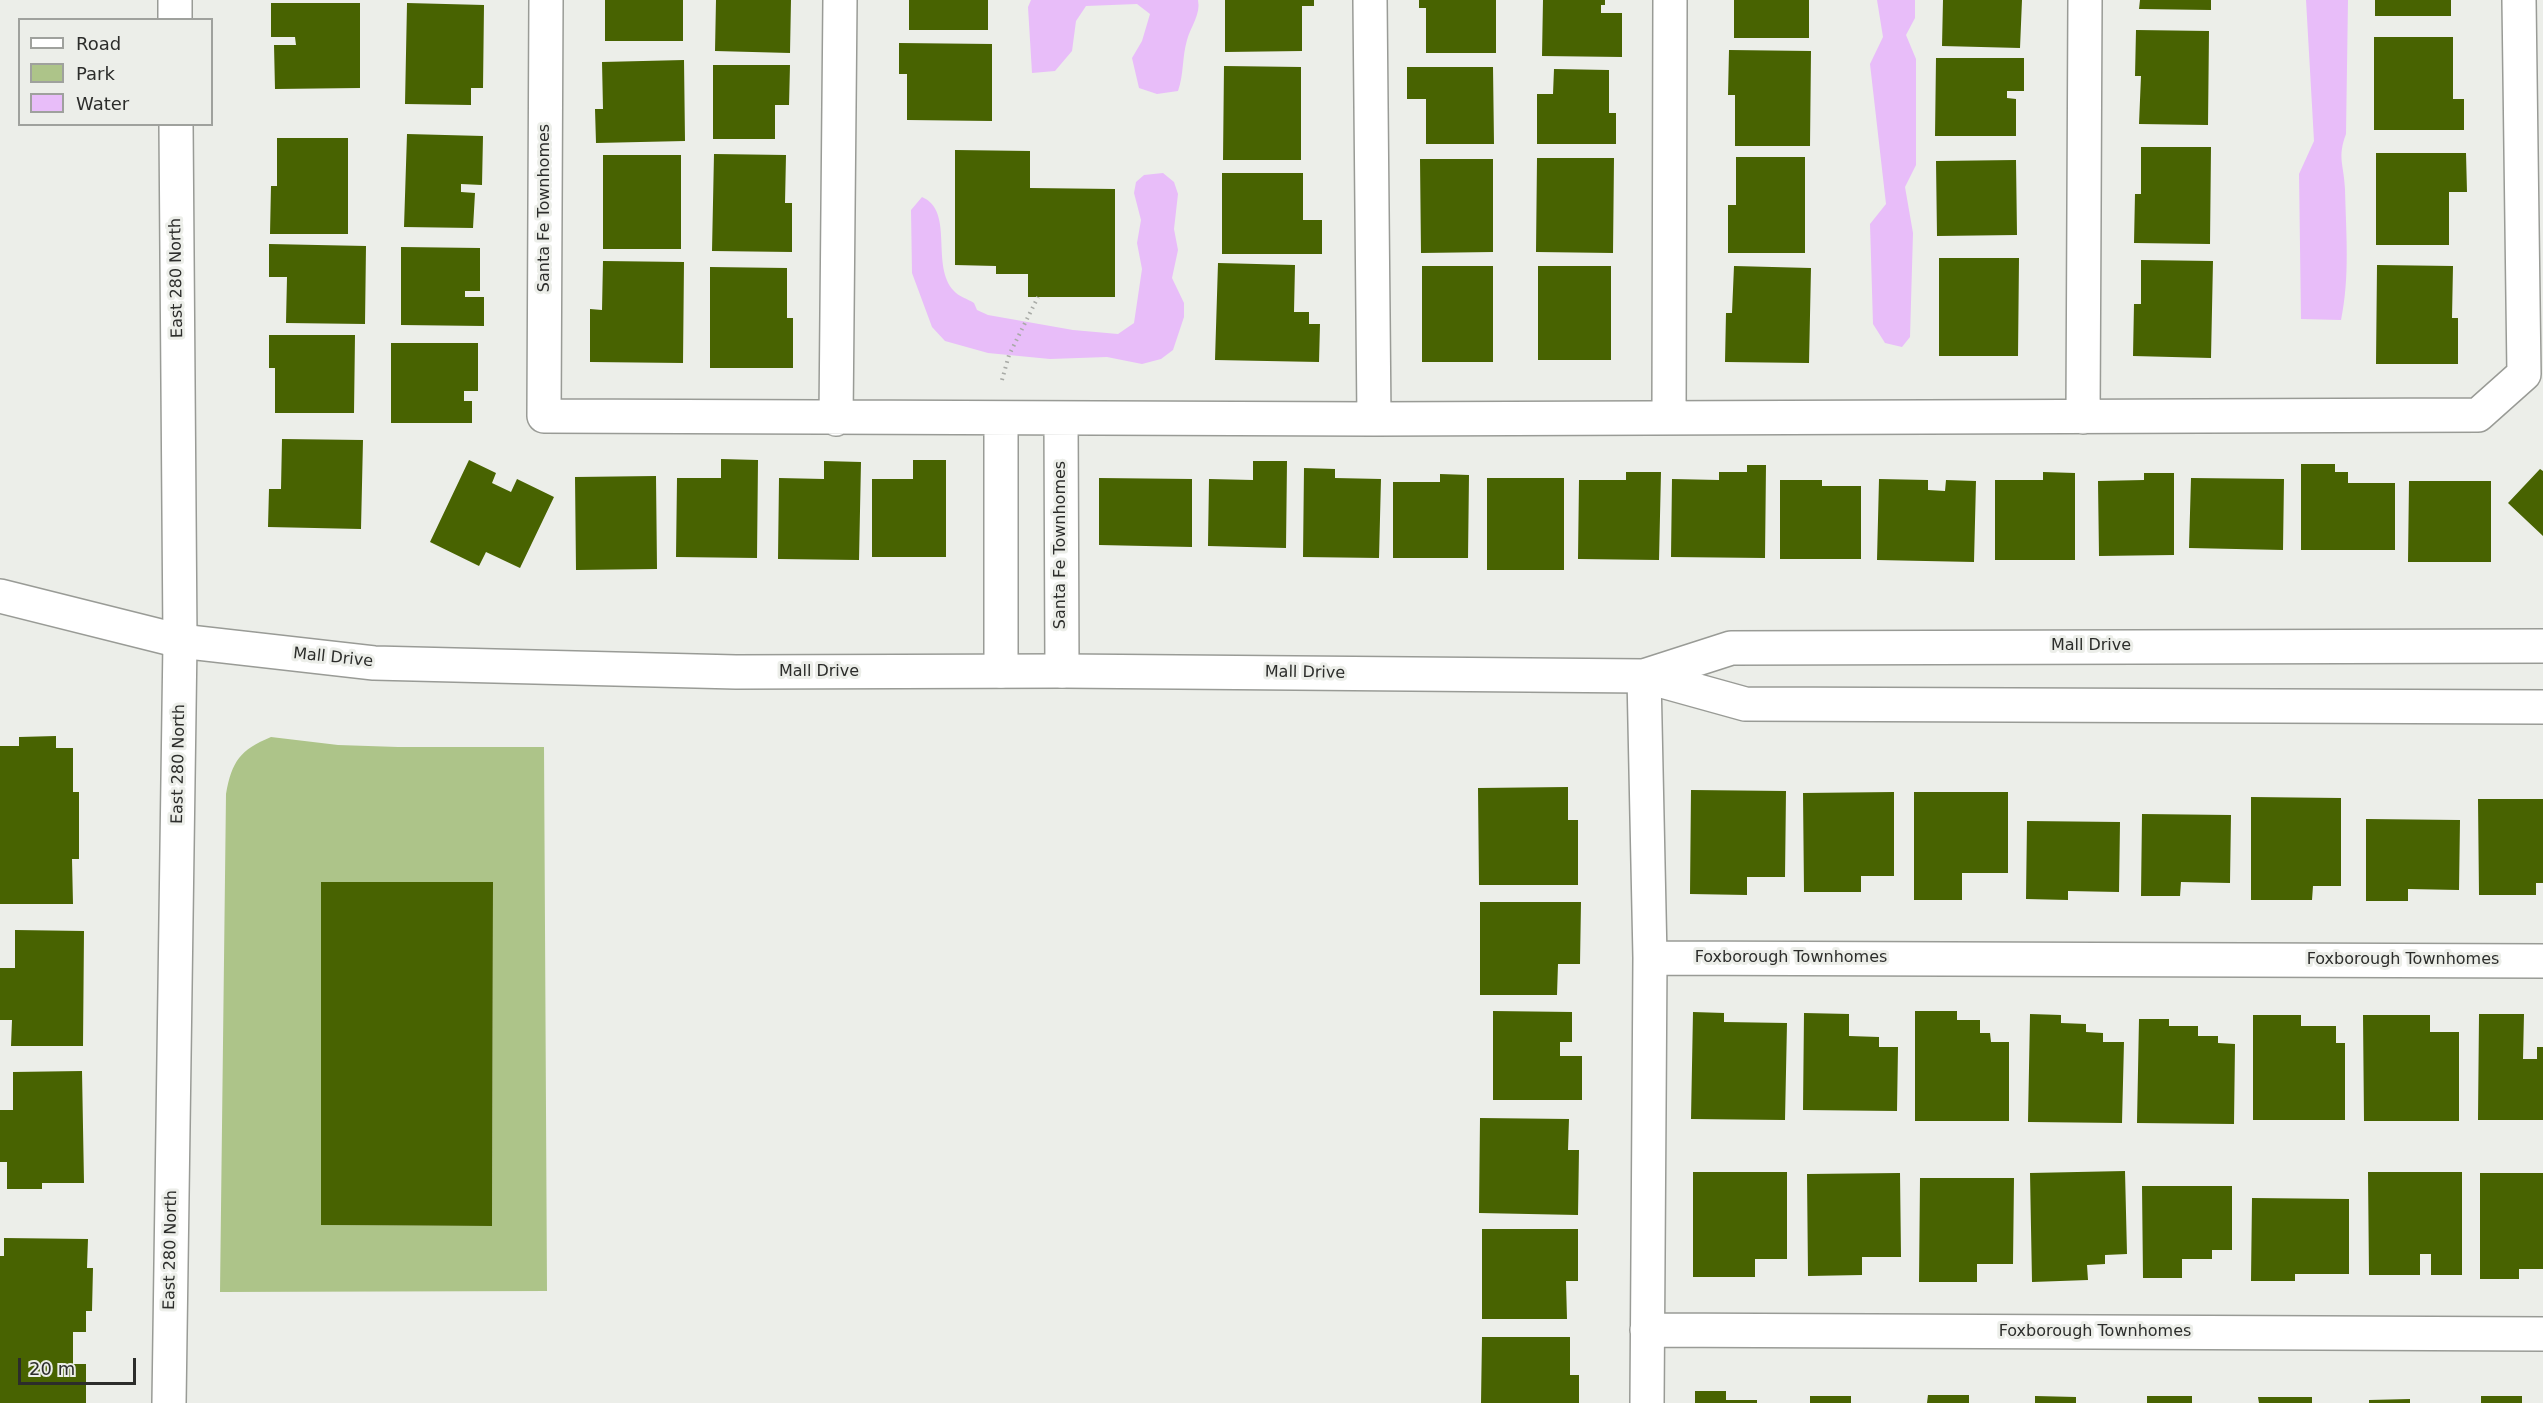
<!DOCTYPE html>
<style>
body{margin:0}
#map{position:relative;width:2543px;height:1403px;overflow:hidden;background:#eceee9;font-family:"DejaVu Sans",sans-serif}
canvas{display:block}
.legend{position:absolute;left:18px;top:18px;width:195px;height:108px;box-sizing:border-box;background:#eceee9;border:2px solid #9fa19d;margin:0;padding:8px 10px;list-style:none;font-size:18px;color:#2c2d2b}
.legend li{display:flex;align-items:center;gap:12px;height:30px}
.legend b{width:30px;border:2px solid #9fa19d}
.scale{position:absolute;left:18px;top:1358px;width:118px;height:27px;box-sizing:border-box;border:3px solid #2c2d2b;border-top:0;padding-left:8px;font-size:18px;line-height:21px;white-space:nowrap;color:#2c2d2b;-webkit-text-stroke:4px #eceee9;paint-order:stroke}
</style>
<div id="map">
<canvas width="2543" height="1403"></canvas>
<ul class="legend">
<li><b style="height:8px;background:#fff"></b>Road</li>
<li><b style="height:16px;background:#adc489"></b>Park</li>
<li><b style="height:16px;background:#e8bdf9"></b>Water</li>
</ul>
<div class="scale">20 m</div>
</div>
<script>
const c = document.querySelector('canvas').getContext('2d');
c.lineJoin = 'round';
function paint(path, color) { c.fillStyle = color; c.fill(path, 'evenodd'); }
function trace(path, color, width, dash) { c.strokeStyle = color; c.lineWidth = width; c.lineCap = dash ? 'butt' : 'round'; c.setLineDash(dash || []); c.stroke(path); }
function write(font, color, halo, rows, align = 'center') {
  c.font = font + ' "DejaVu Sans",sans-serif'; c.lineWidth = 6; c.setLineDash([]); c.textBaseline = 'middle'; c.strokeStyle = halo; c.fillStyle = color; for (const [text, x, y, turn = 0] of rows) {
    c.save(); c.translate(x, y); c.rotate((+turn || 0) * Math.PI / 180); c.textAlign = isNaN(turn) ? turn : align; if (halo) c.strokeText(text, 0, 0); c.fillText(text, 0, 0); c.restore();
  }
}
const green = new Path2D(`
 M 271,737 L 338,745 L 398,747 L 544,747 L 547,1291 L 220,1292 L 226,794 C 232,761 240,750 271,737 ZM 321,882 L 493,882 L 492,1226 L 321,1225 Z`);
const water = new Path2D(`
 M 1031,0 L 1198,0 C 1201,14 1191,26 1187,40 C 1182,57 1184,74 1178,91 L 1157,94 L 1139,88 L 1132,58 L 1142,41 L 1150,14 L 1137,4 L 1086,6 L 1076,21 L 1072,51 L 1055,71 L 1032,73 L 1028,7 Z
 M 1877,0 L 1915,0 L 1915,18 L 1906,35 L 1916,59 L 1916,165 L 1905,187 L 1913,233 L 1910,337 L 1902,347 L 1885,343 L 1873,324 L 1870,224 L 1886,204 L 1870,64 L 1883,37 Z
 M 2306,0 L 2348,0 L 2346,134 C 2337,158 2344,164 2345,189 C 2346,234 2350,276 2341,320 L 2301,319 L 2299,174 L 2314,141 Z
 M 1163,173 L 1174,182 L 1178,194 L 1174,229 L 1178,250 L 1172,278 L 1184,303 L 1184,317 L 1173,350 L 1161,359 L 1142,364 L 1107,357 L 1050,359 L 988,353 L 945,341 L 932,327 L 912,273 L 911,210 L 922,197 C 955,211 930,266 954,291 C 958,296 968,299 974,303 L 977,310 L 988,315 L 1073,330 L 1118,334 L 1134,323 L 1142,269 L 1137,243 L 1141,220 L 1134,193 L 1136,182 L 1144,175 Z`);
const building = new Path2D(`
 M 605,0 L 683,0 L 683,41 L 605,41 Z
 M 716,0 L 791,0 L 790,53 L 715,51 Z
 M 909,0 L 988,0 L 988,30 L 909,30 Z
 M 1225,0 L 1314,0 L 1314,6 L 1302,6 L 1302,51 L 1225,52 Z
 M 1419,0 L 1496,0 L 1496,53 L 1426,53 L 1426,8 L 1419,8 Z
 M 1543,0 L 1605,0 L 1605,5 L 1601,5 L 1601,13 L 1622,13 L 1622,57 L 1542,56 Z
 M 1734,0 L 1809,0 L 1809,38 L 1734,38 Z
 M 1943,0 L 2022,0 L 2020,48 L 1942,46 Z
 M 2140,0 L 2211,0 L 2211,10 L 2139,9 Z
 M 2375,0 L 2451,0 L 2451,16 L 2375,16 Z
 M 271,3 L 360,3 L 360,88 L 275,89 L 274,45 L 296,45 L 295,37 L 271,37 Z
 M 407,3 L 484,5 L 483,88 L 471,88 L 471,105 L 405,104 Z
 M 2136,30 L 2209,31 L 2208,125 L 2139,124 L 2141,76 L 2135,76 Z
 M 2374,37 L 2453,37 L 2453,99 L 2464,99 L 2464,130 L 2374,130 Z
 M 899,43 L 992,44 L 992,121 L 907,120 L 907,74 L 899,74 Z
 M 1729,50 L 1811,51 L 1810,146 L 1735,146 L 1735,95 L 1728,95 Z
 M 1936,58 L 2024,58 L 2024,91 L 2007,91 L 2007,98 L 2016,99 L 2016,136 L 1935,136 Z
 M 684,60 L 685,141 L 596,143 L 595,109 L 603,109 L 602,62 Z
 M 713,65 L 790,65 L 789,105 L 775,105 L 775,139 L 713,139 Z
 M 1224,66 L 1301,67 L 1301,160 L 1223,160 Z
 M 1407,67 L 1493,67 L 1494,144 L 1426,144 L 1426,99 L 1407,99 Z
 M 1554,69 L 1609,70 L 1609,113 L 1616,113 L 1616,144 L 1537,144 L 1537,94 L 1553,94 Z
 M 407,134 L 483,136 L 482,185 L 461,184 L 461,192 L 475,193 L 473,228 L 404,227 Z
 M 277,138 L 348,138 L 348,234 L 270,234 L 271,186 L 277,186 Z
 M 2141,147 L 2211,147 L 2210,244 L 2134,243 L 2135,194 L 2141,194 Z
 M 955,150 L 1030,151 L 1030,188 L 1115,189 L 1115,297 L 1028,297 L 1028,274 L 996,274 L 996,266 L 955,265 Z
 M 2376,153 L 2466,153 L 2467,192 L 2449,192 L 2449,245 L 2376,245 Z
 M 714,154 L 786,155 L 785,203 L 792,203 L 792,252 L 712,251 Z
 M 603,155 L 681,155 L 681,249 L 603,249 Z
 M 1736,157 L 1805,157 L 1805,253 L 1728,253 L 1728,205 L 1736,205 Z
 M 1537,158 L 1614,158 L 1613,253 L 1536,252 Z
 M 1420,159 L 1493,159 L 1493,252 L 1421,253 Z
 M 2016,160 L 2017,235 L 1937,236 L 1936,161 Z
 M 1222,173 L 1303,173 L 1303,220 L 1322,220 L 1322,254 L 1222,254 Z
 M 269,244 L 366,246 L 365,324 L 286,323 L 287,277 L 269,277 Z
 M 401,247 L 480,248 L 480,291 L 465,291 L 465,297 L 484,297 L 484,326 L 401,325 Z
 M 1939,258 L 2019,258 L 2018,356 L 1939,356 Z
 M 2141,260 L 2213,261 L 2211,358 L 2133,356 L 2134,304 L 2141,304 Z
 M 603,261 L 684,262 L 683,363 L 590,362 L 590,309 L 602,310 Z
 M 1218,263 L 1295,265 L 1294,312 L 1309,312 L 1309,324 L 1320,324 L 1319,362 L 1215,360 Z
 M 2377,265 L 2453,266 L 2452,318 L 2458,318 L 2458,364 L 2376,364 Z
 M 1422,266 L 1493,266 L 1493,362 L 1422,362 Z
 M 1538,266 L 1611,266 L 1611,360 L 1538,360 Z
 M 1734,266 L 1811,268 L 1809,363 L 1725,362 L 1726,313 L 1732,313 Z
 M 710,267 L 787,268 L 787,318 L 793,318 L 793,368 L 710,368 Z
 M 269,335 L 355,335 L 354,413 L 275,413 L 275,368 L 269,368 Z
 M 391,343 L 478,343 L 478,391 L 464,391 L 464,401 L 472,401 L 472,423 L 391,423 Z
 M 282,439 L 363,440 L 361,529 L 268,527 L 269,489 L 281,489 Z
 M 721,459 L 758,460 L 757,558 L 676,557 L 677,478 L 721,478 Z
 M 469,460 L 496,473 L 492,483 L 511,492 L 517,479 L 554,497 L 520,568 L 486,552 L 479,566 L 430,542 Z
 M 913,460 L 946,460 L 946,557 L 872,557 L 872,479 L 913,479 Z
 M 824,461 L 861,462 L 859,560 L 778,559 L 779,478 L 824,479 Z
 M 1253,461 L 1287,461 L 1286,548 L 1208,546 L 1209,479 L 1253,480 Z
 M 2301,464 L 2335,464 L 2335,472 L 2348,472 L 2348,483 L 2395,483 L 2395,550 L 2301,550 Z
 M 1747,465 L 1766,465 L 1765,558 L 1671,557 L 1672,479 L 1719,480 L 1719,472 L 1747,472 Z
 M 1304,468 L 1335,469 L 1335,478 L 1381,479 L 1379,558 L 1303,557 Z
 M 2540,469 L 2543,471 L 2543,536 L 2508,503 Z
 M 1626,472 L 1661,472 L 1659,560 L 1578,559 L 1579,480 L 1626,480 Z
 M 2043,472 L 2075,473 L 2075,560 L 1995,560 L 1995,480 L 2043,480 Z
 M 2144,473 L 2174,473 L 2174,555 L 2099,556 L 2098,481 L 2144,480 Z
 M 1440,474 L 1469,475 L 1468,558 L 1393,558 L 1393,482 L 1440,482 Z
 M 656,476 L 657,569 L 576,570 L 575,477 Z
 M 1099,478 L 1192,479 L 1192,547 L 1099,545 Z
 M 1487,478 L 1564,478 L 1564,570 L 1487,570 Z
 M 2191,478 L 2284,479 L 2283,550 L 2189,548 Z
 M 1879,479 L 1928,480 L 1928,490 L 1945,491 L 1946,480 L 1976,481 L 1974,562 L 1877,560 Z
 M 1780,480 L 1822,480 L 1822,486 L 1861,486 L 1861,559 L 1780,559 Z
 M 2409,481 L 2491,481 L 2491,562 L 2408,562 Z
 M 56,736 L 56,748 L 73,748 L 73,792 L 79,792 L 79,859 L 72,859 L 73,904 L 0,904 L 0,746 L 19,746 L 19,737 Z
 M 1568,787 L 1568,820 L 1578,820 L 1578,885 L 1479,885 L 1478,788 Z
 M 1691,790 L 1786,791 L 1785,877 L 1747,877 L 1747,895 L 1690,894 Z
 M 1894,792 L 1894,876 L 1861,876 L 1861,892 L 1804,892 L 1803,793 Z
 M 1914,792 L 2008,792 L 2008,873 L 1962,873 L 1962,900 L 1914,900 Z
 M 2251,797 L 2341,798 L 2341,886 L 2313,886 L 2312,900 L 2251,900 Z
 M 2478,799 L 2543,799 L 2543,883 L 2536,883 L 2536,895 L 2479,895 Z
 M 2142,814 L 2231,815 L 2230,883 L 2181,882 L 2180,896 L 2141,896 Z
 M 2366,819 L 2460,820 L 2459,890 L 2408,889 L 2408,901 L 2366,901 Z
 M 2027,821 L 2120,822 L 2119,892 L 2068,891 L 2068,900 L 2026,899 Z
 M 321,882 L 493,882 L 492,1226 L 321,1225 Z
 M 1480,902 L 1581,902 L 1580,964 L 1558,964 L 1557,995 L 1480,995 Z
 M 15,930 L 84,931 L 83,1046 L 11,1046 L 12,1020 L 0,1020 L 0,968 L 15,968 Z
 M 1493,1011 L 1572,1012 L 1572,1042 L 1560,1042 L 1560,1056 L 1582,1056 L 1582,1100 L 1493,1100 Z
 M 1915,1011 L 1957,1011 L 1957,1020 L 1980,1020 L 1980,1033 L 1990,1033 L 1991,1042 L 2009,1042 L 2009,1121 L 1915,1121 Z
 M 1693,1012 L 1724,1013 L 1724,1022 L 1787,1023 L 1785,1120 L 1691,1119 Z
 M 1804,1013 L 1849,1014 L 1849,1036 L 1879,1037 L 1879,1047 L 1898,1047 L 1897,1111 L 1803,1110 Z
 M 2030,1014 L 2061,1015 L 2061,1023 L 2086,1024 L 2086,1032 L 2103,1033 L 2103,1042 L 2124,1042 L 2122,1123 L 2028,1122 Z
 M 2479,1014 L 2524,1014 L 2523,1059 L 2537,1059 L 2537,1047 L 2543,1047 L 2543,1120 L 2478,1120 Z
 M 2253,1015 L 2301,1015 L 2301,1026 L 2336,1026 L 2336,1043 L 2345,1043 L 2345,1120 L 2253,1120 Z
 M 2363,1015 L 2430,1015 L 2430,1032 L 2459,1032 L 2459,1121 L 2364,1121 Z
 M 2139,1019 L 2169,1019 L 2169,1026 L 2198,1026 L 2198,1036 L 2218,1036 L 2218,1043 L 2235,1044 L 2234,1124 L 2137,1123 Z
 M 82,1071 L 84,1183 L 42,1183 L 42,1189 L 7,1189 L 7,1162 L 0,1162 L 0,1110 L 13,1110 L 13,1072 Z
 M 1480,1118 L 1569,1119 L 1568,1150 L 1579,1150 L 1578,1215 L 1479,1213 Z
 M 2125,1171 L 2127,1254 L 2105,1255 L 2105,1264 L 2087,1265 L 2088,1280 L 2032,1282 L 2030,1173 Z
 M 1693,1172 L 1787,1172 L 1787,1259 L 1755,1259 L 1755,1277 L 1693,1277 Z
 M 2368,1172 L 2462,1172 L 2462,1275 L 2431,1275 L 2431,1254 L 2420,1254 L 2420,1275 L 2369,1275 Z
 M 1900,1173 L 1901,1257 L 1862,1257 L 1862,1275 L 1808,1276 L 1807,1174 Z
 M 2480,1173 L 2543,1173 L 2543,1269 L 2519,1269 L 2519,1279 L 2480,1279 Z
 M 1920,1178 L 2014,1178 L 2013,1264 L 1977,1264 L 1977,1282 L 1919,1282 Z
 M 2142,1186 L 2232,1186 L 2232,1250 L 2212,1250 L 2212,1259 L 2182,1259 L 2182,1278 L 2143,1278 Z
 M 2252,1198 L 2349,1199 L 2349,1274 L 2295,1274 L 2295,1281 L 2251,1281 Z
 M 1482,1229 L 1578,1229 L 1578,1281 L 1566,1281 L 1567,1319 L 1482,1319 Z
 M 4,1238 L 88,1239 L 87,1268 L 93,1268 L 92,1311 L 86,1311 L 86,1332 L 73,1332 L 73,1364 L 86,1364 L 86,1403 L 0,1403 L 0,1256 L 4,1256 Z
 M 1482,1337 L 1570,1337 L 1570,1375 L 1579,1375 L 1579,1403 L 1481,1403 Z
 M 1695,1391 L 1726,1391 L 1726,1400 L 1757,1400 L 1757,1403 L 1695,1403 Z
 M 1928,1395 L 1969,1395 L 1969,1403 L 1927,1403 Z
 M 1810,1396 L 1851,1396 L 1851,1403 L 1810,1403 Z
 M 2035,1396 L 2076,1397 L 2076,1403 L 2035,1403 Z
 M 2147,1396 L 2192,1396 L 2192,1403 L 2147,1403 Z
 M 2481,1396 L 2522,1396 L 2522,1403 L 2481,1403 Z
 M 2258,1397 L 2312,1397 L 2312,1403 L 2259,1403 Z
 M 2410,1399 L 2410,1403 L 2369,1403 L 2369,1400 Z`);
const path = new Path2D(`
 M 1002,380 L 1009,355 L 1038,297`);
const minor = new Path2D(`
 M 175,0 L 175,20
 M 546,0 L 544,416 L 1374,419 L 2478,415 L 2524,374 L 2519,0
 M 1370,0 L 1374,419
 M 2083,417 L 2085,0
 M 1669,418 L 1670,0
 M 836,419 L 840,0
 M 1001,419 L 1001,671
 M 1061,419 L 1062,671
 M 1644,676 L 1650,958 L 1647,1403
 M 1650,958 L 2543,961
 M 1647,1330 L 2543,1334
 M 169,1403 L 180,641 L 176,124`);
const secondary = new Path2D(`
 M 0,596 L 180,641 L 374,663 L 736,672 L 1062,671 L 1644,676 L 1745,704 L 2543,707
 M 1644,676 L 1731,648 L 2543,646`);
const streetNames = [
 ["Santa Fe Townhomes",545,208,-90],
 ["East 280 North",177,278,-91],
 ["Santa Fe Townhomes",1061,545,-90],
 ["Mall Drive",2091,646],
 ["Mall Drive",333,658,6],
 ["Mall Drive",819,672],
 ["Mall Drive",1305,673,1],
 ["East 280 North",179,764,-89],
 ["Foxborough Townhomes",1791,958],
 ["Foxborough Townhomes",2403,960],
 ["East 280 North",171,1250,-89],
 ["Foxborough Townhomes",2095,1332]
];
paint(green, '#adc489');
paint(water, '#e8bdf9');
paint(building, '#486301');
trace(minor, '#999b96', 36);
trace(secondary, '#999b96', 36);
trace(path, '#a8aaa6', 4, [1.5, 4.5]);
trace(minor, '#fff', 33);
trace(secondary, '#fff', 33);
write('16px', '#2c2d2b', '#eceee9', streetNames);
</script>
